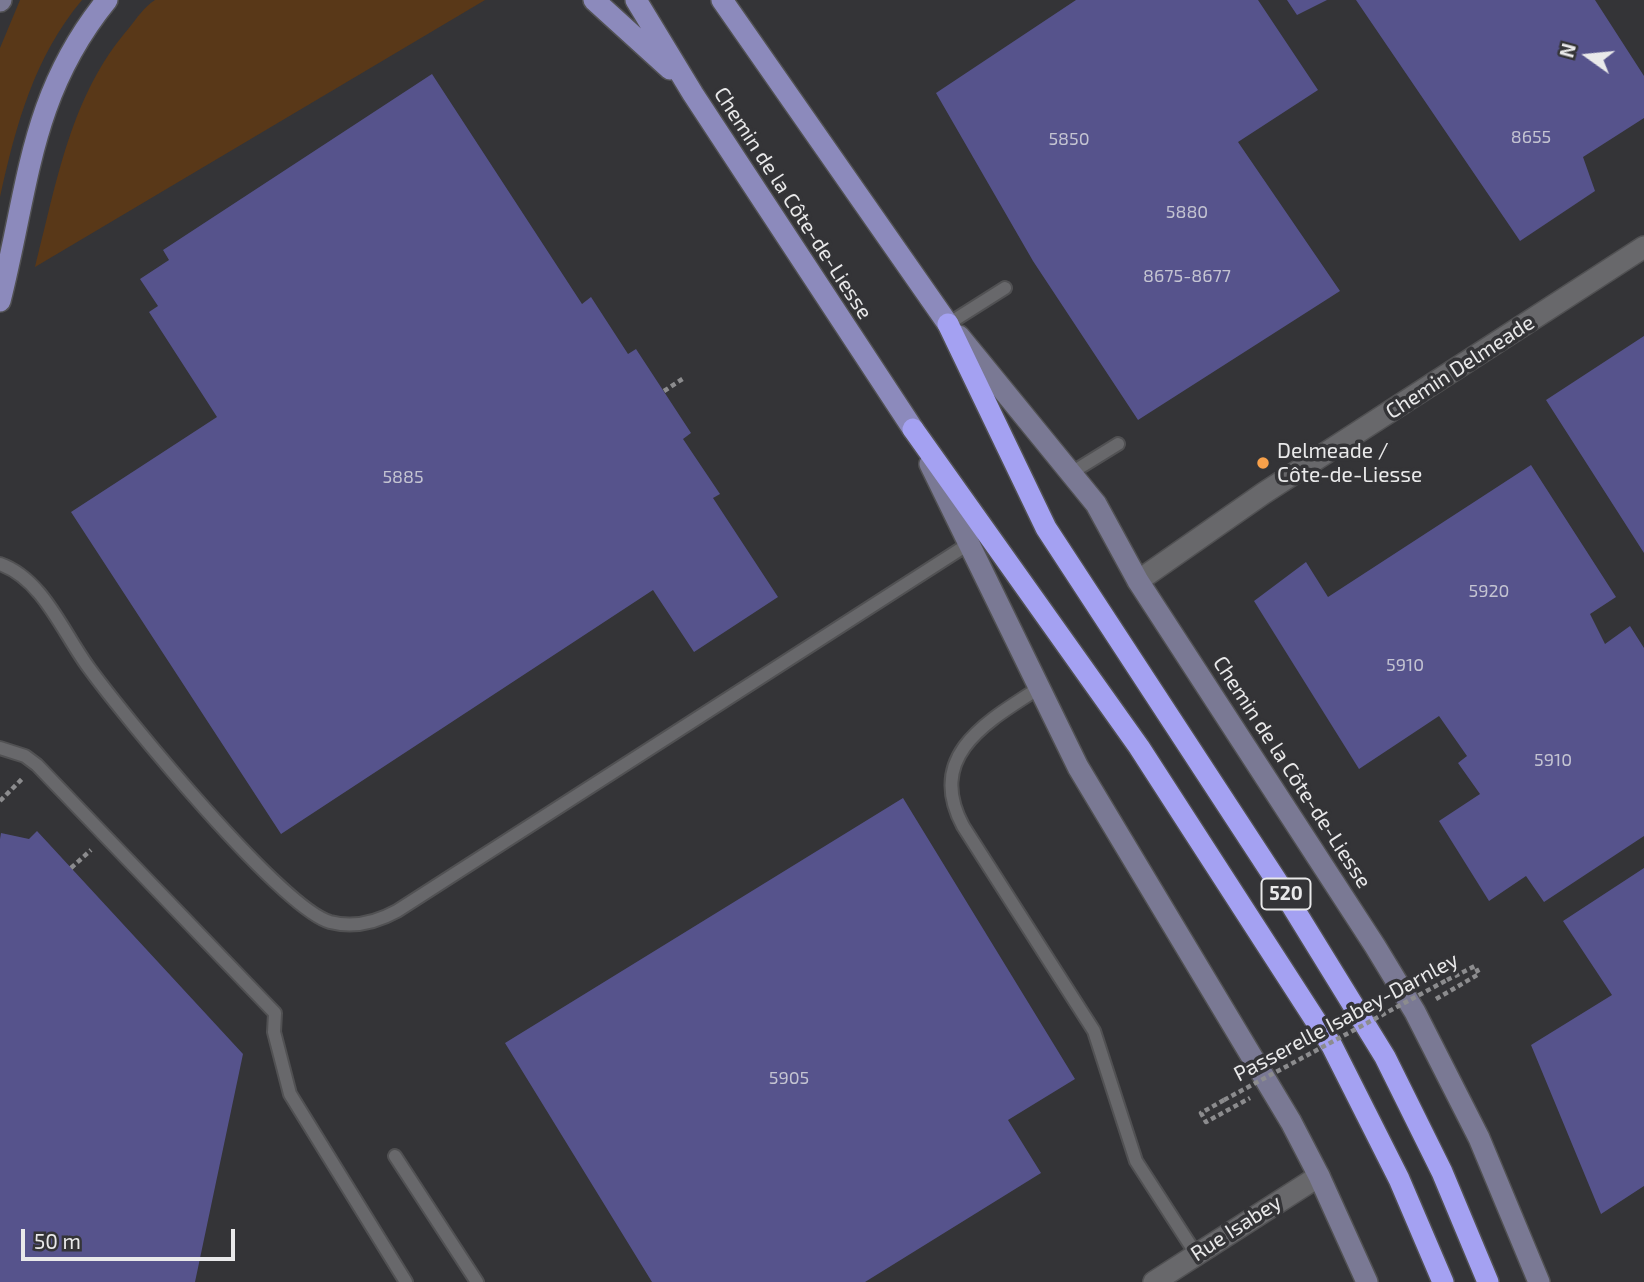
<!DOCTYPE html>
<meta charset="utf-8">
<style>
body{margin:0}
#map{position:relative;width:1644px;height:1282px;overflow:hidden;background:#343437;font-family:"Exo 2",sans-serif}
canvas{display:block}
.north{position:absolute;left:1553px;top:21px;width:70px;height:70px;-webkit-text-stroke:5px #343437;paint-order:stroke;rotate:285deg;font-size:19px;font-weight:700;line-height:28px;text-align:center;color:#e9e9ea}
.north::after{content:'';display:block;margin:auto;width:24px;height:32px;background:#e9e9ea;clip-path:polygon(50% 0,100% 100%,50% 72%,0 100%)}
.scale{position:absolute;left:21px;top:1229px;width:214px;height:32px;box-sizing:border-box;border:4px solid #e9e9ea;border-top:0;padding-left:9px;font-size:21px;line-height:24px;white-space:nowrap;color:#e9e9ea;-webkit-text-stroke:5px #343437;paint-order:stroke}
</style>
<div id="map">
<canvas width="1644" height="1282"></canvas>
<div class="north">N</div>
<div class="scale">50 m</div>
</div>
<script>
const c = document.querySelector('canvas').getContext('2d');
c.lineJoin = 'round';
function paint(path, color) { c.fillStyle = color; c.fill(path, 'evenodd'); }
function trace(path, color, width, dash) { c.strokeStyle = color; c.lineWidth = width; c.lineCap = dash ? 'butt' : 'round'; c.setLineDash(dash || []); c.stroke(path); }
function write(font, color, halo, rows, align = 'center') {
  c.font = font + ' "Exo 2",sans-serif'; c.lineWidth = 7; c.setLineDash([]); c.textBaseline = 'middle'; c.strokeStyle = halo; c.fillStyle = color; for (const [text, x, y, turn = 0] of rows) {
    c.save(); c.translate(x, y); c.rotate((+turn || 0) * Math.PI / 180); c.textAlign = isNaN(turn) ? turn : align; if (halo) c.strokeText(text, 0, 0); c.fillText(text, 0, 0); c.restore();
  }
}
const green = new Path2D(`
 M 20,0 L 82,0 C 34,57 16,125 0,197 L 0,48 Z
 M 155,0 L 485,0 L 35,267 C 57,182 70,96 129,28 C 137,18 144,7 155,0 Z`);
const building = new Path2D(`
 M 1076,0 L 1258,0 L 1318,90 L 1238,142 L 1340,291 L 1138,420 L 1033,261 L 936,93 Z
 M 1287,0 L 1327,0 L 1297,15 Z
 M 1356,0 L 1595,0 L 1644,76 L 1644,118 L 1583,157 L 1595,191 L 1520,241 Z
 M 432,74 L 582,304 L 591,297 L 628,354 L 636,349 L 691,433 L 683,439 L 720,494 L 713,498 L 778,597 L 694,652 L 653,590 L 281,834 L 71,512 L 217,417 L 149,312 L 158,306 L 140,279 L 169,260 L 163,250 Z
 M 1644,336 L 1644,553 L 1546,400 Z
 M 1531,465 L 1616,597 L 1590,614 L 1605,644 L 1630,626 L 1644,648 L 1644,836 L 1544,902 L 1526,876 L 1489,901 L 1439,821 L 1480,794 L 1458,763 L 1467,756 L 1439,716 L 1359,769 L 1254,601 L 1306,562 L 1328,597 Z
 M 903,798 L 1075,1079 L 1008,1120 L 1041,1173 L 865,1282 L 652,1282 L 505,1043 Z
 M 37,831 L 243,1054 L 195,1282 L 0,1282 L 0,839 L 1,833 L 29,839 Z
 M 1644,868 L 1644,1186 L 1601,1214 L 1531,1045 L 1612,995 L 1563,921 Z`);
const path = new Path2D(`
 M 664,391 L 684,378
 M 0,801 L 24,777
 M 71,868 L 91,850
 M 1436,999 L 1479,974 L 1475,966 L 1447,980
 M 1224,1100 L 1201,1113 L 1206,1122 L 1250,1098`);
const lane = new Path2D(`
 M 948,324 L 1005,288
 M 1071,473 L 1118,444
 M 0,564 C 43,579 63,633 89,668 C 124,716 281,908 330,922 C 353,928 377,922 397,911 L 970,543
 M 1039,688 C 988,721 925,755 963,826 L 1094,1031 L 1136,1161 L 1196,1254
 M 0,748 L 25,756 L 37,765 L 275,1013 L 274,1032 L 290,1094 L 406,1282
 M 395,1156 L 477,1282`);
const street = new Path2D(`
 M 1138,581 L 1264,493 L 1644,247
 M 1154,1282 L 1319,1176`);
const secondary = new Path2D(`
 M 0,1 L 1,0
 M 959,336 L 1096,504 L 1138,581 L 1375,946 L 1415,1012 L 1479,1138 L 1539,1282
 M 930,464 L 1078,767 L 1291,1122 L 1319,1176 L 1367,1282`);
const primary = new Path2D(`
 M 594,0 L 670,69
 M 636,0 L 693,94 L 913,429
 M 722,0 L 948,324
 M 0,301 C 29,187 29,96 107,0`);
const highway = new Path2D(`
 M 948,324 L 1046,528 L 1278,883 L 1385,1057 L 1442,1172 L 1488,1282
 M 913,429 L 1139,747 L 1332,1046 L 1399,1179 L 1443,1282`);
const pathBridge = new Path2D(`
 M 1224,1100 L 1447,980`);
const markers = [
 [1263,463,7,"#f8a14a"]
];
const numberNames = [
 ["8655",1531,137],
 ["5850",1069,139],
 ["5880",1187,212],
 ["8675-8677",1187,276],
 ["5885",403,477],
 ["5920",1489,591],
 ["5910",1405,665],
 ["5910",1553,760],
 ["5905",789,1078]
];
const shields = [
 [1286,894,49]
];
const shieldNames = [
 ["520",1286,894]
];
const streetNames = [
 ["Chemin de la Côte-de-Liesse",793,203,57],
 ["Chemin Delmeade",1460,367,-33],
 ["Chemin de la Côte-de-Liesse",1292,772,57],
 ["Passerelle Isabey-Darnley",1346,1017,-28],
 ["Rue Isabey",1236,1228,-33]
];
const poiNames = [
 ["Delmeade /",1277,451],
 ["Côte-de-Liesse",1277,475]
];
paint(green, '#593818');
paint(building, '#56538c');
trace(lane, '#515153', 16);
trace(street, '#515153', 24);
trace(secondary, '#515153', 24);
trace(primary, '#515153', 24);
trace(highway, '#515153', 24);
trace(path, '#8c8c8e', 4.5, [5, 3.5]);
trace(lane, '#68686b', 12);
trace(street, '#68686b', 21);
trace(secondary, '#7a7994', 21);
trace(primary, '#8c8abc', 21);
trace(highway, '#a4a1f2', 21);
trace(pathBridge, '#8c8c8e', 4.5, [5, 3.5]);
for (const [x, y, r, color] of markers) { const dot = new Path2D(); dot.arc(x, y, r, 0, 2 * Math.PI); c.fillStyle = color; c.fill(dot); trace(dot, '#343437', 2.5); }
write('18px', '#c4c4d2', null, numberNames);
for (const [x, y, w] of shields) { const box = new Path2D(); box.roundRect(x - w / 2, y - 15.5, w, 31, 5); c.fillStyle = '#343437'; c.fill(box); trace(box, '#e9e9ea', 2); }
write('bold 19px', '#e9e9ea', null, shieldNames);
write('21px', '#e9e9ea', '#343437', streetNames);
write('21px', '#e9e9ea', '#343437', poiNames, 'left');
</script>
